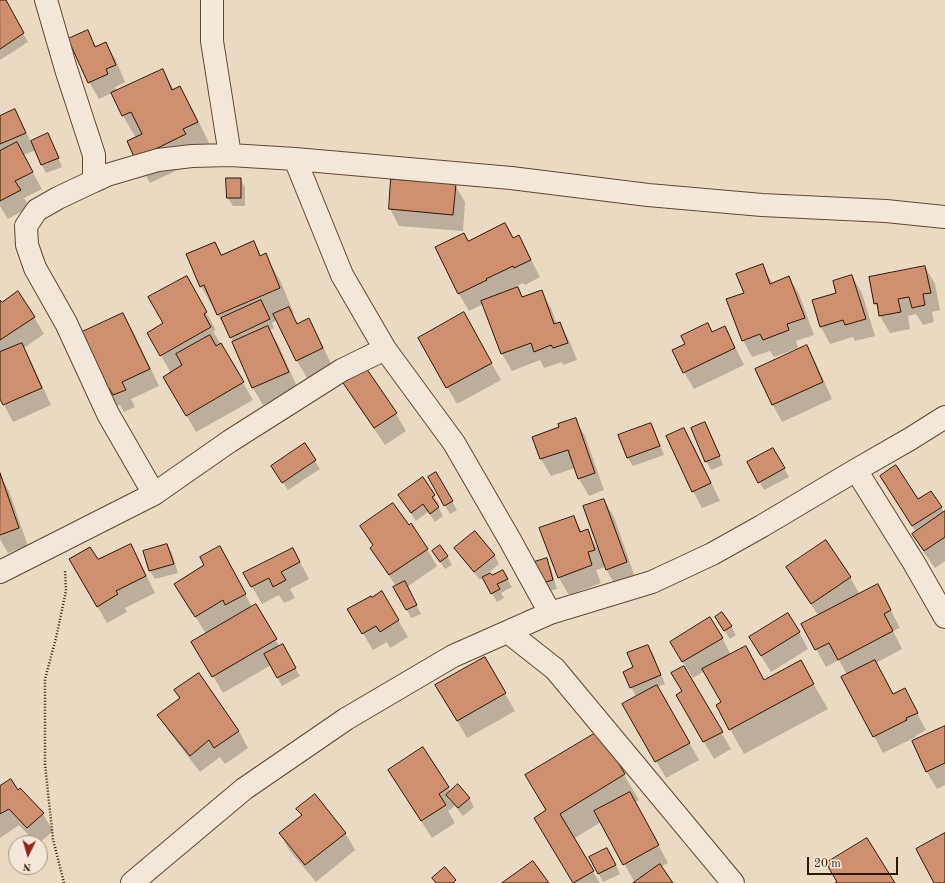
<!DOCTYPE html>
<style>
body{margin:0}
#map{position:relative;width:945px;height:883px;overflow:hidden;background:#ebdac3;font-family:"Old Standard TT",serif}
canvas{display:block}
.north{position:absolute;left:8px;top:835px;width:40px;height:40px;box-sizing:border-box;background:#f2e7d8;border:1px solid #a49483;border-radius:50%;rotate:185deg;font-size:11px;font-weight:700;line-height:16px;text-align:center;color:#301703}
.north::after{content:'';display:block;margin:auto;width:14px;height:18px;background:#8f2418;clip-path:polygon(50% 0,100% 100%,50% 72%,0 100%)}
.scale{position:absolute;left:807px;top:857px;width:91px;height:18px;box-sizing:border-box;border:2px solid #301703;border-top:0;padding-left:5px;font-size:12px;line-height:14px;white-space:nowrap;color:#301703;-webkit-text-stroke:3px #f2e7d8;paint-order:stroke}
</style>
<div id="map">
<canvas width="945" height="883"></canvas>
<div class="north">N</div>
<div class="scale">20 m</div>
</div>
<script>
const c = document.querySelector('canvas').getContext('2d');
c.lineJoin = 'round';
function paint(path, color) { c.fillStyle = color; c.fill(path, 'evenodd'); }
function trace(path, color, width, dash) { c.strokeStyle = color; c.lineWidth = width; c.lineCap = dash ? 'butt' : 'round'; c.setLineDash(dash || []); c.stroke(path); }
const shadow = new Path2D(`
 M 0,0 L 4,0 L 28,42 L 0,60 Z
 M 87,32 L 96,47 L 106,43 L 116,60 L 125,82 L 115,87 L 117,91 L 162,70 L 174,90 L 180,88 L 194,112 L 211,147 L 199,160 L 150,183 L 136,158 L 136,138 L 123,116 L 112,93 L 99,99 L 89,82 Z
 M 15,111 L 24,128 L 31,142 L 48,135 L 52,143 L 62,167 L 46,173 L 42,165 L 36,150 L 23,155 L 42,189 L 24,198 L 29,207 L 8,219 L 0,206 L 0,117 Z
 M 228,179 L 240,179 L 245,187 L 245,206 L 233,206 L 228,198 Z
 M 455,185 L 465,202 L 463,231 L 399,226 L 390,209 Z
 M 518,237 L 528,254 L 540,277 L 525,285 L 523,283 L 505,292 L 505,293 L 518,288 L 523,298 L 541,291 L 551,308 L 557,324 L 560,323 L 569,340 L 577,360 L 563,365 L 562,362 L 544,368 L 540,360 L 512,371 L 502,354 L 483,304 L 469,311 L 459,294 L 436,247 L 468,242 L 513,239 Z
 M 253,242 L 261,256 L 265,255 L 280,280 L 294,314 L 292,314 L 298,324 L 308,319 L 318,336 L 332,366 L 307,378 L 297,361 L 277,320 L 272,323 L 274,328 L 269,330 L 278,344 L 298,389 L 263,405 L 253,388 L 233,341 L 216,311 L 215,311 L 201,286 L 215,243 L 222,255 Z
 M 762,265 L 773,284 L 789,277 L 799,294 L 814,335 L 796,341 L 798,348 L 774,357 L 770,351 L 752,357 L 743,340 L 745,293 Z
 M 925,267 L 935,284 L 940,310 L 932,312 L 934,322 L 923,325 L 916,314 L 908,316 L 910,329 L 890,333 L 880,316 L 879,310 L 875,303 Z
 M 852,276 L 862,293 L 875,336 L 855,341 L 853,337 L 830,344 L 821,327 L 837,294 Z
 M 186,277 L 216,330 L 213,331 L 253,400 L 196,432 L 164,377 L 171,373 L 148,333 L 164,324 Z
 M 0,301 L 34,317 L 44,334 L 24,348 L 31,361 L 51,405 L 13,422 L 0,397 Z
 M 123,314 L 133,331 L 159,386 L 131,399 L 135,407 L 124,412 L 120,405 L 117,406 L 107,389 Z
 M 724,328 L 734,345 L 744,365 L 694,389 L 684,372 L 712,333 Z
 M 473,330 L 501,380 L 457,404 L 419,338 Z
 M 806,346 L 816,363 L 832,399 L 782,422 L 773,405 L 756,370 Z
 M 364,367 L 396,414 L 406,431 L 385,445 L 353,398 L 343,381 Z
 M 575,419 L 585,436 L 604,490 L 589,496 L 579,479 L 575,468 L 551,476 L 541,459 L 533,437 L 561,428 Z
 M 705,423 L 710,432 L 723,465 L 711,470 L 706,461 Z
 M 650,424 L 655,432 L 664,455 L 633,466 L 628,458 L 620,436 Z
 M 684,429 L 694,446 L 720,501 L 702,508 L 693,491 Z
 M 305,445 L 320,469 L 288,490 L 277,474 Z
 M 773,449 L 789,477 L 764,490 L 748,463 Z
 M 436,474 L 457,510 L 450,514 L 429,478 Z
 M 0,475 L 9,491 L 28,546 L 8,553 L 0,539 Z
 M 881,476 L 918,501 L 941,507 L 944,513 L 945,513 L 945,561 L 935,568 L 923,551 L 913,534 L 916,532 L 891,493 Z
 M 423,479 L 439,504 L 437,505 L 443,516 L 435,522 L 428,512 L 416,521 L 399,495 Z
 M 604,500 L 614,517 L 636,580 L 616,587 L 605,567 L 596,570 L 601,583 L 569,595 L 559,578 L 541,528 L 573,517 L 582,532 L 587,531 L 599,551 L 600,550 Z
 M 361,526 L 427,549 L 437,566 L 407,587 L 421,614 L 411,618 L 395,587 L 396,586 L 382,565 L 372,548 L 373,547 Z
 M 475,532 L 495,556 L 499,564 L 486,575 L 486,576 L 492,577 L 502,571 L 512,587 L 501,593 L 504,598 L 497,602 L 483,577 L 480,580 L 460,556 L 456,548 Z
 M 130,545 L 140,562 L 155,593 L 125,608 L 127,612 L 107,623 L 70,559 L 97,561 Z
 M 167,545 L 172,553 L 178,573 L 155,579 L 150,571 L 144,551 Z
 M 293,549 L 309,579 L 290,589 L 295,598 L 284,603 L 279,595 L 262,604 L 245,574 Z
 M 433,551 L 447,556 L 452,565 L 445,569 Z
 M 546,560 L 551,568 L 557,589 L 543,592 Z
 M 230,565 L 252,607 L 255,605 L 280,647 L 282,645 L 300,676 L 282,686 L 271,665 L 223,693 L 203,659 L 206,634 L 186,601 Z
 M 787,568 L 850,577 L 860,595 L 887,603 L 900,628 L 893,631 L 902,649 L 876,663 L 893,695 L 914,707 L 926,730 L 915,736 L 916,737 L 883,753 L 874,736 L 847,675 L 839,660 L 826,667 L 803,625 L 819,616 L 797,585 Z
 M 382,593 L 408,637 L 390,648 L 387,642 L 373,650 L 359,627 L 371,599 Z
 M 721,625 L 731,626 L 736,635 L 730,639 Z
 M 799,632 L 808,649 L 771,672 L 750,638 Z
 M 722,638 L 731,655 L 764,681 L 800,661 L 828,709 L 744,754 L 730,729 L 722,703 L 705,671 L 693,678 L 681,659 Z
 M 648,646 L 653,654 L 665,684 L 657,687 L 699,760 L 666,778 L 624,705 L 641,695 L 640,694 L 636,696 L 631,687 L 634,668 Z
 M 485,658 L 515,711 L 467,738 L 437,686 Z
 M 683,667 L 731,749 L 714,759 L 677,696 L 684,692 Z
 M 176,690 L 239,731 L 248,748 L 225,764 L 220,757 L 200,772 L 169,732 L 159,715 L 180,698 Z
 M 945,727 L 945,785 L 937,789 L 927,772 Z
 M 599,733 L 639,800 L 635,802 L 668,863 L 660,867 L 672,883 L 635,883 L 642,878 L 641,877 L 634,881 L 601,822 L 573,839 L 600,883 L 574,883 L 549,843 L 547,811 Z
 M 0,787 L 18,791 L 20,789 L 43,814 L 53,831 L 39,843 L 36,843 L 19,825 L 0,838 Z
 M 399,787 L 448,788 L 451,792 L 469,798 L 474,807 L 463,816 L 455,806 L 448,811 L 455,823 L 432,838 Z
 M 298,809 L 345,833 L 355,850 L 316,882 L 290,851 L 280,834 L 302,817 Z
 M 590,857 L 612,857 L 620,874 L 603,882 Z`);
const building = new Path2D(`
 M 0,0 L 6,0 L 24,33 L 0,49 Z
 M 88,30 L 95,47 L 106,42 L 116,65 L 106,69 L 108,74 L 88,83 L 68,39 Z
 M 163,69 L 172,90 L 180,86 L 198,122 L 183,129 L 186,134 L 135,159 L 127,141 L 142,134 L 131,112 L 122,116 L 111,93 Z
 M 15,109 L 26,133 L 0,144 L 0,116 Z
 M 48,133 L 59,158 L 41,165 L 31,141 Z
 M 17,142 L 33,172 L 15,181 L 21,190 L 0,201 L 0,151 Z
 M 226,178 L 241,178 L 241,198 L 227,198 Z
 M 391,179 L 456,184 L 453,215 L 389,209 Z
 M 505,223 L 513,238 L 519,235 L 531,260 L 514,268 L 513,266 L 486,279 L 487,280 L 458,294 L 435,247 L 464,233 L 468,241 Z
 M 254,241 L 260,256 L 266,253 L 280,288 L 217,315 L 204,285 L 200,287 L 186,254 L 215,242 L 221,255 Z
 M 763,264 L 770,284 L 789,276 L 805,318 L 787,324 L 789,330 L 763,340 L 760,334 L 742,341 L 726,299 L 744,293 L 736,274 Z
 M 925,266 L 931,293 L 923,294 L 925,305 L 912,308 L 909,297 L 898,299 L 901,312 L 879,316 L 877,303 L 874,304 L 869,277 Z
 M 852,275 L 866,319 L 845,325 L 843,320 L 820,327 L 812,300 L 836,293 L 833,281 Z
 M 187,276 L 207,312 L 204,314 L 211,327 L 160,356 L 147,333 L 163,323 L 148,297 Z
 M 518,287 L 522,297 L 542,290 L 554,324 L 560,322 L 568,343 L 553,348 L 551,345 L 534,352 L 531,343 L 501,354 L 481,301 Z
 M 18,291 L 35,317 L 0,340 L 0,300 L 2,302 Z
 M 261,300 L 270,319 L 230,338 L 221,318 Z
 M 289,307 L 297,324 L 309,318 L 323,348 L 296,361 L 273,314 Z
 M 464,312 L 492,363 L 446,388 L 418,338 Z
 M 123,313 L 150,369 L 122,382 L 126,390 L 113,395 L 109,388 L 106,389 L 80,333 Z
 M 708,323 L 712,332 L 725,326 L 735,348 L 683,373 L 672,350 L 685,344 L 681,336 Z
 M 268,326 L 289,372 L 252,388 L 232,342 Z
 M 210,335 L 216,346 L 221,343 L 244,382 L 186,416 L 163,377 L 182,365 L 176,354 Z
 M 22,343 L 42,388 L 3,405 L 0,399 L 0,352 Z
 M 807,345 L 823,382 L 772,405 L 755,369 Z
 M 364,365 L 397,413 L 374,428 L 341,380 Z
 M 576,418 L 595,473 L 578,479 L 568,450 L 540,459 L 532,437 L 559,427 L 558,424 Z
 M 705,422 L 720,456 L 705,462 L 691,428 Z
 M 651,423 L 660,446 L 627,458 L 618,435 Z
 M 684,428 L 711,483 L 692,492 L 666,436 Z
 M 305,443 L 316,460 L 282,483 L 271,466 Z
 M 773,448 L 785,468 L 758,483 L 747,462 Z
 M 896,465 L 918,499 L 931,491 L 942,507 L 912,526 L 880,476 Z
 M 436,472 L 453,501 L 444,506 L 428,477 Z
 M 0,473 L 19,528 L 0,535 Z
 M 423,477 L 435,495 L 432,497 L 439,507 L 430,514 L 423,504 L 411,513 L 398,495 Z
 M 604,499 L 627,562 L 606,570 L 583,506 Z
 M 393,503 L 409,525 L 411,523 L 428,549 L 389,575 L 370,548 L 373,545 L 360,526 Z
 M 945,511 L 945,537 L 924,551 L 912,534 Z
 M 574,516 L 580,532 L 588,529 L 595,550 L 588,552 L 592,565 L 558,578 L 539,528 Z
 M 475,531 L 495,555 L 474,572 L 454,548 Z
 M 826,540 L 851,577 L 811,604 L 786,567 Z
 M 131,544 L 146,576 L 116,591 L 118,594 L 97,607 L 69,559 L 90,547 L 98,559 Z
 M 167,544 L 174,564 L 149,571 L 143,551 Z
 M 440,545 L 448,556 L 440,562 L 432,551 Z
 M 220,546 L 246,594 L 225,605 L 223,600 L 195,617 L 174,584 L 204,565 L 200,557 Z
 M 293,548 L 300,562 L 281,572 L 286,580 L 273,587 L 269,578 L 251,587 L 243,573 Z
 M 547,558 L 553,580 L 538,584 L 531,563 Z
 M 503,570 L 508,579 L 497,584 L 500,589 L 491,594 L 482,577 L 490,573 L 492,575 Z
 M 405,581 L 417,605 L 406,610 L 393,587 Z
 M 878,584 L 891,610 L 884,614 L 893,631 L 838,660 L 829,643 L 815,650 L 801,624 Z
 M 382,591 L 399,620 L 380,632 L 376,626 L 362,634 L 347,609 L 371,596 L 372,597 Z
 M 256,604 L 277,639 L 212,677 L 191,642 Z
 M 722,612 L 732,626 L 724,631 L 715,617 Z
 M 788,613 L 800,632 L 761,656 L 749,637 Z
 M 710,617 L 723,638 L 682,662 L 670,642 Z
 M 283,644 L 296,668 L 277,678 L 264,654 Z
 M 648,645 L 661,675 L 630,688 L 623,672 L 633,667 L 627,653 Z
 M 746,646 L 764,680 L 801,660 L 814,684 L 729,730 L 716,705 L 721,702 L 702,669 Z
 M 485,657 L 506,693 L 457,721 L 435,685 Z
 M 875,660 L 893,694 L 905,688 L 918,713 L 906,718 L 907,720 L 873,737 L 841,677 Z
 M 684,666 L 723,732 L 703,742 L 676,695 L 682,691 L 671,673 Z
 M 199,673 L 239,731 L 214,748 L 209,740 L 190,756 L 157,715 L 180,698 L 174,690 Z
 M 657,685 L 690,743 L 655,762 L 622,704 Z
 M 945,726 L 945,763 L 926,772 L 912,741 Z
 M 599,731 L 625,774 L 560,814 L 594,871 L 573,883 L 534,818 L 546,810 L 525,775 Z
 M 423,747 L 449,787 L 439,794 L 446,805 L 421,821 L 388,770 Z
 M 11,779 L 18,790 L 20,788 L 44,813 L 27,828 L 9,809 L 0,814 L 0,786 Z
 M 458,784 L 470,798 L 458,808 L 446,795 Z
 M 630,792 L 659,845 L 623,865 L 594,811 Z
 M 315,794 L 346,833 L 305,865 L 279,833 L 302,815 L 296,809 Z
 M 945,833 L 945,882 L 943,883 L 934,883 L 916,849 Z
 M 867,838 L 895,883 L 835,883 L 837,882 L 826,863 Z
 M 607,848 L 616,865 L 598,874 L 589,857 Z
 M 533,861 L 549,883 L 502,883 Z
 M 660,864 L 673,883 L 633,883 Z
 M 445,867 L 456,880 L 453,883 L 436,883 L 432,878 Z`);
const path = new Path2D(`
 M 64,883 L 53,839 L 45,764 L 45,679 L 56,638 L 66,591 L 65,570`);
const street = new Path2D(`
 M 46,0 L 66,69 L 94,155 L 94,181 L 58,198 L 37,210 L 26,226 L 27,245 L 35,268 L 66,323 L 108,414 L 154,494
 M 212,0 L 212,41 L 230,155
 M 295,159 L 342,275 L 385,349 L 454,443 L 510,540 L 550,613
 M 94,181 L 107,175 L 158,160 L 192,156 L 230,155 L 295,159 L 511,178 L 648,195 L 762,205 L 886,211 L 945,217
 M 856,470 L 914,563 L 945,617
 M 0,572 L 154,494 L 230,441 L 342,370 L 385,349
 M 508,632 L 555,669 L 733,883
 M 132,883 L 244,789 L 346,719 L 453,656 L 550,613 L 652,582 L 712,554 L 762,526 L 856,470 L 910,439 L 945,417`);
paint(shadow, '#0003');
paint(building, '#ce906f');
trace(building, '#301703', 1);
trace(street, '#5f4833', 24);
trace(path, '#301703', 2.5, [1, 2]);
trace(street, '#f2e7d8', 22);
</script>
